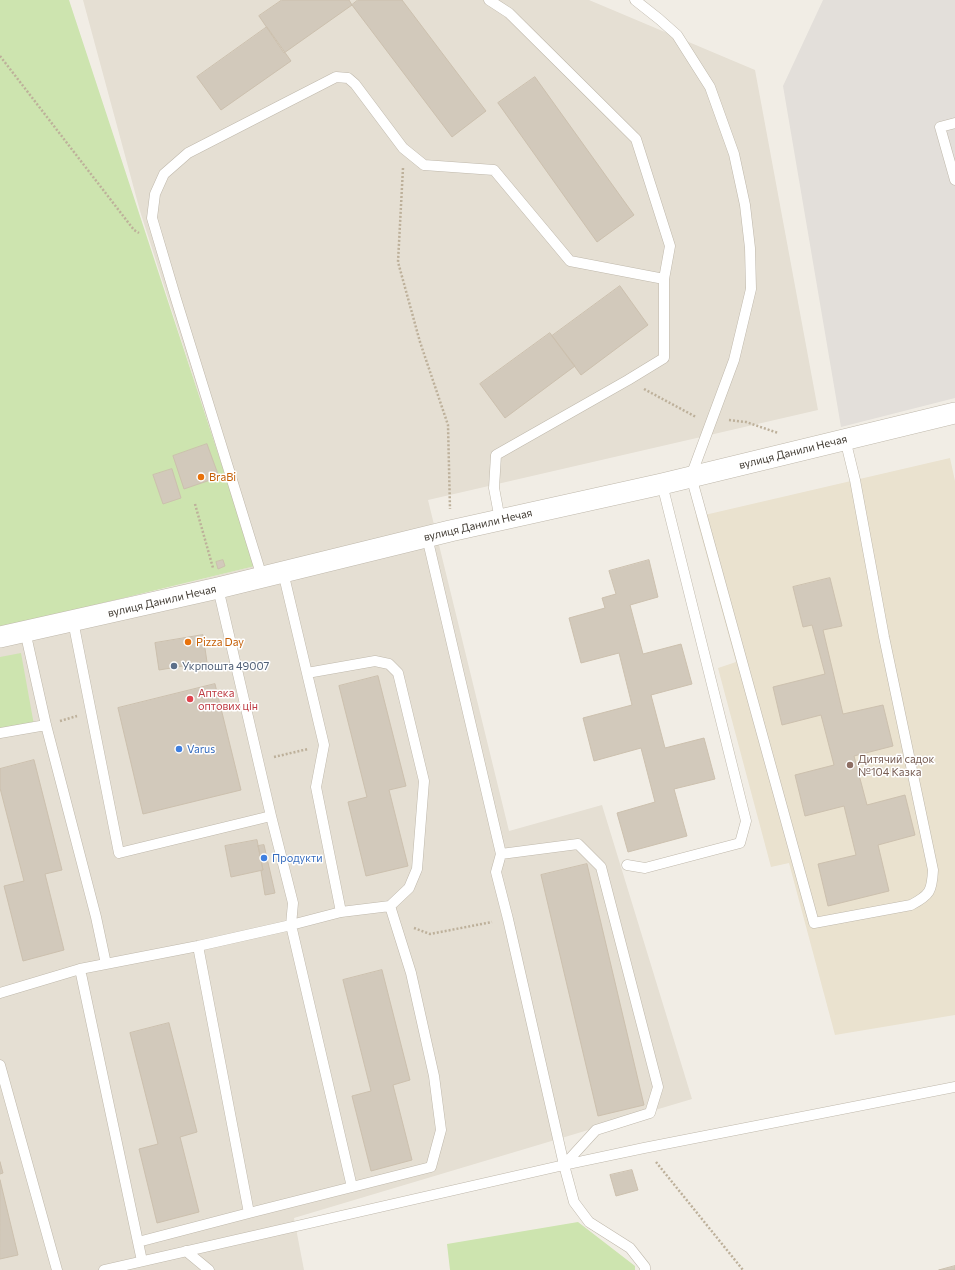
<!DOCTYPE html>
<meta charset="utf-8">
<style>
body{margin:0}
canvas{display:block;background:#f1ede5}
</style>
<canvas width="955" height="1270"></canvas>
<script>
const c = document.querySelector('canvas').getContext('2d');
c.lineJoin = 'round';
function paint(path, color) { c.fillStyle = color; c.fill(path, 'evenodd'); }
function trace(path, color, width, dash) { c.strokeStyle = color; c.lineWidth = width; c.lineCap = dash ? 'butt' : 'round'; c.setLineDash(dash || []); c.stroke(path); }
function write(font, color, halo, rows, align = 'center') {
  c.font = font + ' Commissioner,sans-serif'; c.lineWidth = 3; c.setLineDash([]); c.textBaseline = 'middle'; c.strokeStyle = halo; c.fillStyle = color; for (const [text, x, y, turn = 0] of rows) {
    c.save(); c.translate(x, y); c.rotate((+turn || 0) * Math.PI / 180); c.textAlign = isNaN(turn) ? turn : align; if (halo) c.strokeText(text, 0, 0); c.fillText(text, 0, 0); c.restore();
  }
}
const residential = new Path2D(`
 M 83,0 L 589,0 L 755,70 L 818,410 L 428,500 L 509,831 L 602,805 L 692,1099 L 294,1218 L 304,1270 L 0,1270 L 0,630 L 254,566 L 140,211 Z`);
const industrial = new Path2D(`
 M 823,0 L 955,0 L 955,398 L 841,427 L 783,86 Z`);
const education = new Path2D(`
 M 950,458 L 955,481 L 955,1015 L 835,1035 L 789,863 L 771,867 L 718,668 L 736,662 L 696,517 Z`);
const green = new Path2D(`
 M 0,0 L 69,0 L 255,566 L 0,628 Z
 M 21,653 L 34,725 L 0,731 L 0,657 Z
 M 578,1222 L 635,1266 L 635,1270 L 450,1270 L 447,1244 Z`);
const building = new Path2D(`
 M 282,0 L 349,0 L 352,5 L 284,53 L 259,16 Z
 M 358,0 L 402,0 L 486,111 L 452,137 L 352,5 Z
 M 267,27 L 291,61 L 221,110 L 197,77 Z
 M 535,77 L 634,215 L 597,242 L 498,103 Z
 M 620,286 L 648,325 L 581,375 L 552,336 Z
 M 550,333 L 575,366 L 505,418 L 480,384 Z
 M 207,444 L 219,477 L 184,489 L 173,456 Z
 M 172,469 L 181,498 L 163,504 L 153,475 Z
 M 223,560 L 225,566 L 218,569 L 216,562 Z
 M 649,560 L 658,597 L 630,605 L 643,654 L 681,644 L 692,684 L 651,695 L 665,748 L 704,738 L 715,779 L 674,789 L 687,836 L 628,852 L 617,813 L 655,802 L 641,748 L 594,761 L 583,718 L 632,705 L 619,653 L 581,663 L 569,618 L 605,608 L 602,598 L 616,594 L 609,571 Z
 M 830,578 L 842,626 L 823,630 L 843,714 L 883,705 L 893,746 L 854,756 L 867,805 L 905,795 L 915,835 L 878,845 L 889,891 L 828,906 L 818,864 L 856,855 L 844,806 L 805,816 L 795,775 L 834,765 L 821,715 L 782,725 L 773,687 L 825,674 L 812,625 L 803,627 L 793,587 Z
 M 203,635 L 207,662 L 159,670 L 155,643 Z
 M 378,676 L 406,786 L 389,790 L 408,866 L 366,876 L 348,802 L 367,797 L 339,686 Z
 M 215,684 L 241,790 L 143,814 L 118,708 Z
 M 34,760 L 62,870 L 45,874 L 64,950 L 23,961 L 4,886 L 24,881 L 0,788 L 0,769 Z
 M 257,840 L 263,870 L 231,877 L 225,846 Z
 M 264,845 L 275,893 L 265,895 L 261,871 L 263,870 L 258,846 Z
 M 587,864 L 644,1105 L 598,1116 L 541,875 Z
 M 382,970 L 410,1080 L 393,1085 L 412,1160 L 371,1171 L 352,1096 L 371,1091 L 343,980 Z
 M 169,1023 L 197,1132 L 180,1137 L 199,1212 L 157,1223 L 139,1149 L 158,1144 L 130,1033 Z
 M 0,1162 L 3,1173 L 0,1174 Z
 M 632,1170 L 638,1190 L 616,1196 L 610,1175 Z
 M 0,1180 L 18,1255 L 0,1259 Z
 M 955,1266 L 955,1270 L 939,1270 Z`);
const path = new Path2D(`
 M 0,56 L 134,230 L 139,233
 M 403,168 L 398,262 L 420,342 L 448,425 L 450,509
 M 644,389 L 696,417
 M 729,420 L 746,422 L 778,433
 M 195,504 L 213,568
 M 60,721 L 77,716
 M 274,757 L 308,749
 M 414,928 L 430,934 L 492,922
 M 656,1162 L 743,1270`);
const service = new Path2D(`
 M 489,0 L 509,13 L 636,139 L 670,246 L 664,279
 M 635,0 L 659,19 L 677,35 L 710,87 L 734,154 L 745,205 L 750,248 L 751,289 L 734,360 L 691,476 L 814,923 L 911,905 C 930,895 932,891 933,870 L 884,637 L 855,480 L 845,439
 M 955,123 L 940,127 L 955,180
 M 427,537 L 501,854 L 496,872 L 508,919 L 564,1165
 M 262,577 L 176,299 L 152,218 L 155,194 L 164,174 L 188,153 L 336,77 L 348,78 L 355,84 L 403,148 L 424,165 L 494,170 L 570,261 L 664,279 L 664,358 L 628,380 L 496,455 L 494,488 L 500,520
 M 218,588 L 271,816 L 293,903 L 291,925 L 352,1187 L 249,1213
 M 73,621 L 119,853 L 271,816
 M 25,631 L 46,725 L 96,917 L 106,964
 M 307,673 L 375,661 L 389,664 L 398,673 L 424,781 L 417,869 L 409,888 L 390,906
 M 0,733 L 46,725
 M 501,854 L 578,844 L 601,867 L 658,1087 L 650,1113 L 596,1130 L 564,1165 L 574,1202 L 589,1222 L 630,1248 L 645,1267 L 645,1270
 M 627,865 L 645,868 L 740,843 L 746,821 L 662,484
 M 341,912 L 390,906 L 411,973 L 434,1076 L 441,1130 L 431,1167 L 352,1187
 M 80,969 L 142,1261
 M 0,993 L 80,969 L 198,946 L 291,925 L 341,912 L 316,787 L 324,745 L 283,572
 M 0,1065 L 57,1270
 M 138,1242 L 249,1213 L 198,946
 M 186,1251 L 209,1270
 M 104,1270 L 564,1165 L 644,1148 L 955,1087`);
const minor = new Path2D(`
 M 0,637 L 218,588 L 450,531 L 662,484 L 955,413`);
const markers = [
 [201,477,4,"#e8710a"],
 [188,642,4,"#e8710a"],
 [174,666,4,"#5c6f8a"],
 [190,699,4,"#e0444e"],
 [179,749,4,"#3f7fe0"],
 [850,765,4,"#8d6e63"],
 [264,858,4,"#3f7fe0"]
];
const streetNames = [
 ["вулиця Данили Нечая",793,452,-14],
 ["вулиця Данили Нечая",478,525,-13],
 ["вулиця Данили Нечая",162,601,-13]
];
const foodNames = [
 ["BraBi",209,477],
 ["Pizza Day",196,642]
];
const serviceNames = [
 ["Укрпошта 49007",182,666]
];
const healthNames = [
 ["Аптека",198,693],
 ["оптових цін",198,706]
];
const shopNames = [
 ["Varus",187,749],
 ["Продукти",272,858]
];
const educationNames = [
 ["Дитячий садок",858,759],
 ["№104 Казка",858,772]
];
paint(residential, '#e5dfd3');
paint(industrial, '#e3dfda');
paint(education, '#eae2cf');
paint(green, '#cde4af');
paint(building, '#d2c9bb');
trace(building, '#ccc0ae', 1);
trace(service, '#bfb8ab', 11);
trace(minor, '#bfb8ab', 22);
trace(path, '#bdb09a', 2.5, [2, 2]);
trace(service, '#fff', 10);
trace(minor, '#fff', 21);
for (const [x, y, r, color] of markers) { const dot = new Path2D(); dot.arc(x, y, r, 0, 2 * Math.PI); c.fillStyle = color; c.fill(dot); trace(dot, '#fff', 1.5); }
write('11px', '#433d35', '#fff', streetNames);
write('11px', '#c56008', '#fff', foodNames, 'left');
write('11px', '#4e5e75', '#fff', serviceNames, 'left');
write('11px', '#be3a42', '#fff', healthNames, 'left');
write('11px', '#366cbe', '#fff', shopNames, 'left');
write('11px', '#785e54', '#fff', educationNames, 'left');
</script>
